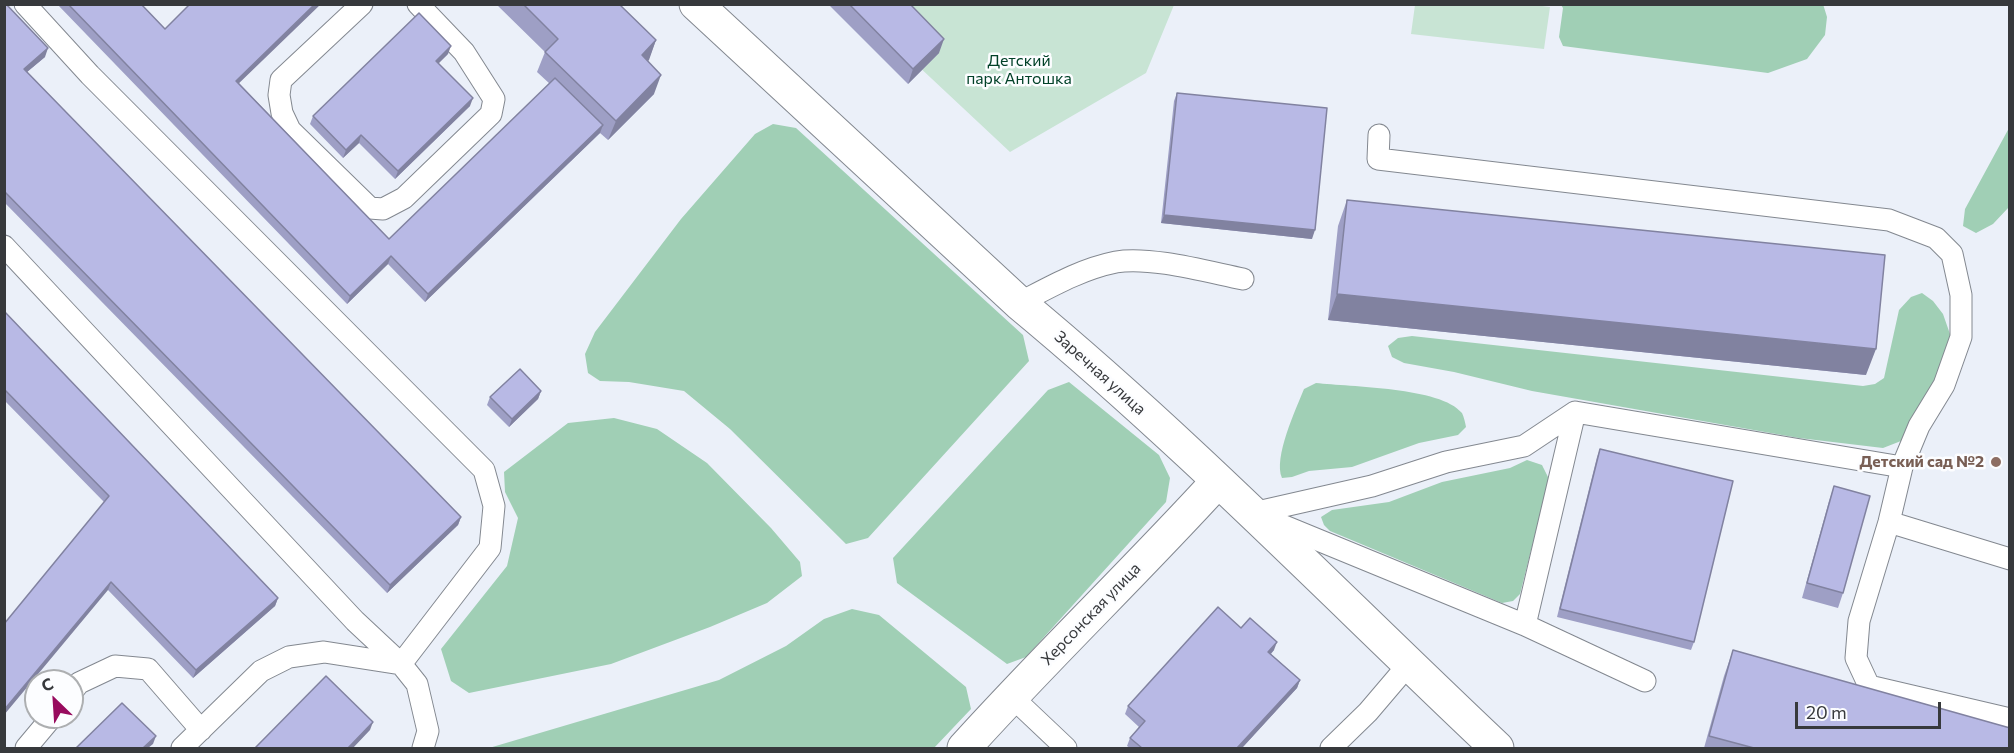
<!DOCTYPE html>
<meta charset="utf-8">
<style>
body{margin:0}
#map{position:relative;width:2014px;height:753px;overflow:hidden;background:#ebf0f9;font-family:Commissioner,sans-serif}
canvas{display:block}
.frame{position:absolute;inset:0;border:6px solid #37393c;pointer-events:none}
.north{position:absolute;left:24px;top:669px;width:60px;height:60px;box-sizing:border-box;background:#fcfdff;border:2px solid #adafb1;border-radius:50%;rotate:335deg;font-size:16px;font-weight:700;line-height:24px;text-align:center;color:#37393c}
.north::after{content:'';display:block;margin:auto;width:21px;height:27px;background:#980b5e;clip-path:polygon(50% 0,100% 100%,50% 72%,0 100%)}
.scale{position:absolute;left:1795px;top:702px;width:146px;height:27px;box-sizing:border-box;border:3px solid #37393c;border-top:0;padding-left:8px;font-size:18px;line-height:21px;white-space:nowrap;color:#37393c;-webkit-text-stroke:4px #fcfdff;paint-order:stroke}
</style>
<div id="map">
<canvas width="2014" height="753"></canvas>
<div class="frame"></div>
<div class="north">С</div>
<div class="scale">20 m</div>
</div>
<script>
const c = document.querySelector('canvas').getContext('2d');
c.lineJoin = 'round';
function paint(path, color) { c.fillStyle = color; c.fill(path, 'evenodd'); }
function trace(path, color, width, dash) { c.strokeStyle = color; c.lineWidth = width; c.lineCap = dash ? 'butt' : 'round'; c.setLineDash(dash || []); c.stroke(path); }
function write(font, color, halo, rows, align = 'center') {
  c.font = font + ' Commissioner,sans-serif'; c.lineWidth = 5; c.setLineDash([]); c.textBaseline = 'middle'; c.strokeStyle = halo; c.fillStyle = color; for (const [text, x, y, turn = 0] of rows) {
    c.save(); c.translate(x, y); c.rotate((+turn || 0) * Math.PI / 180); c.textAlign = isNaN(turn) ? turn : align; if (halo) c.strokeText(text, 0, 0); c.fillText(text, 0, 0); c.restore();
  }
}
const green = new Path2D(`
 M 1527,4 L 1550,7 L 1544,49 L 1411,34 L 1415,5 Z
 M 853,5 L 1174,5 L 1146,73 L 1010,152 Z`);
const forest = new Path2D(`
 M 1823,4 L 1827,17 L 1825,35 L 1807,59 L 1768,73 L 1563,46 L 1559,37 L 1563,8 L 1561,5 Z
 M 773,124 L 796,128 L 1023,335 L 1029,361 L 868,538 L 846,544 L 730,429 L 684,391 L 629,382 L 600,381 L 588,373 L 585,354 L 595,332 L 681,219 L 755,134 Z
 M 2009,128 L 2009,207 L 1993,224 L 1976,233 L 1963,226 L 1965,209 Z
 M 1922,293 L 1933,301 L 1943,314 L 1951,337 L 1935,383 L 1901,441 L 1883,448 L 1799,438 L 1532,391 L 1454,372 L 1404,363 L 1392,357 L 1388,346 L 1398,338 L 1412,336 L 1863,386 L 1875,384 L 1884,378 L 1899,310 L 1911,297 Z
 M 1069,382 L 1159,455 L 1170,478 L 1166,502 L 1026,657 L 1007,664 L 897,583 L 893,558 L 1048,390 Z
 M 1316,383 C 1350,387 1441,387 1462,413 C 1464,417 1465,422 1466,427 L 1458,435 L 1419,443 L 1352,467 L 1309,471 L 1292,477 L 1282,478 C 1273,458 1296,409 1304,389 Z
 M 614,418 L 657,429 L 707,463 L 771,528 L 800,562 L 802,576 L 767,603 L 710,627 L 611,664 L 469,693 L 451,681 L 441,649 L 507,566 L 518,518 L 505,492 L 504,472 L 568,423 Z
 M 1527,460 L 1542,465 L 1549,479 L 1520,594 L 1513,601 L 1502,603 L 1330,531 L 1324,525 L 1321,517 L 1332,510 L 1389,502 L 1442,482 L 1510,468 Z
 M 852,609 L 879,615 L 966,687 L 971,709 L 934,748 L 489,748 L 719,680 L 786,646 L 824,619 Z`);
const lane = new Path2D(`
 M 25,4 L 90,75 L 484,470 L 494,506 L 490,548 L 401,664 L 324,652 L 289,657 L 261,671 L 182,748
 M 362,4 L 281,80 L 279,95 L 282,113 L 290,130 L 370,208 L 383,209 L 404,198 L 491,114 L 494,99 L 464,52 L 418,4
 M 1379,135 L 1378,159 L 1889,220 L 1936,238 L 1952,254 L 1961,295 L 1961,337 L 1944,385 L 1919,426 L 1902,467 L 1889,522 L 1859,621 L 1856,658 L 1869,686 L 2010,719
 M 4,246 L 355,621 L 401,664 L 417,684 L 428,731 L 423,748
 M 1019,303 C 1050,287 1081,269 1116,262 C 1150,256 1208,272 1243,279
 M 1253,513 L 1372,486 L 1446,462 L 1524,446 L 1575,412 L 1902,467
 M 1267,519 L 1525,625 L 1645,681
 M 1889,522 L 2010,559
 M 1525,625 L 1575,412
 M 72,692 L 79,683 L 115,666 L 148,669 L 201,730
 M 1011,696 L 1066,748
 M 26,748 L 52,717
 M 1331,748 L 1368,712 L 1408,665`);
const street = new Path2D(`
 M 696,4 L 1019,303 C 1187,442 1339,599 1497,748
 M 964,748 C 1046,657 1135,572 1218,481`);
const wall = new Path2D(`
 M 4,4 L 45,57 L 27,72 L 461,517 L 458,525 L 387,593 L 4,202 Z
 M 57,4 L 141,4 L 165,29 L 239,83 L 389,239 L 550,84 L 537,72 L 545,52 L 496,4 L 619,4 L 656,40 L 648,61 L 654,94 L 608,140 L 600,133 L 425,302 L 388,264 L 347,304 Z
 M 828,4 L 910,4 L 939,53 L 908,84 Z
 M 448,54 L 438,63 L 470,106 L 395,179 L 359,143 L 343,158 L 310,124 L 313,116 Z
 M 1177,93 L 1312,239 L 1161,223 L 1174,101 Z
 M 1347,200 L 1866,375 L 1328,320 L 1338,226 Z
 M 4,311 L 278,598 L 275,606 L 193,678 L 108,590 L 104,502 L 4,400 Z
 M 541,391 L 538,399 L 509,427 L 487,405 L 490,397 Z
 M 1600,449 L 1694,642 L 1691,650 L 1557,617 L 1597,457 Z
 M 1834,486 L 1843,593 L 1838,608 L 1802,598 L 1829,501 Z
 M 1241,628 L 1274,650 L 1271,654 L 1300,680 L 1297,688 L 1242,748 L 1130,748 L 1127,746 L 1130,738 L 1139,727 L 1125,714 L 1128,706 Z
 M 1733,650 L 2010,748 L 1704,748 L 1724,676 Z`);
const shadedWall = new Path2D(`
 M 315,4 L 321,4 L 233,89 L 236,81 Z
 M 944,39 L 939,53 L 908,84 L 913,69 Z
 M 656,40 L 649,60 L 635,75 L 642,55 Z
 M 451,46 L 448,54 L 433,69 L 436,61 Z
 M 48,48 L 45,57 L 21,77 L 24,69 Z
 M 661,75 L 654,94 L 608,140 L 616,121 Z
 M 473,98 L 470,106 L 395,179 L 398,171 Z
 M 603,125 L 600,133 L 425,302 L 428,294 Z
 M 361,135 L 359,143 L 343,158 L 346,150 Z
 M 1164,215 L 1315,230 L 1312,239 L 1161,223 Z
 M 391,256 L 388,264 L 347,304 L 350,296 Z
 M 1337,294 L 1876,349 L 1866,375 L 1328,320 Z
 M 541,391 L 538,399 L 509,427 L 512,419 Z
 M 461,517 L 458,525 L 387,593 L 390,585 Z
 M 111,582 L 108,590 L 4,715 L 4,710 Z
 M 278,598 L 275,606 L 193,678 L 196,670 Z
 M 1277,642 L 1274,650 L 1265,660 L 1268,652 Z
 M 1300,680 L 1297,688 L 1242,748 L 1237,748 Z
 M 373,722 L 370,730 L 353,748 L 348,748 Z
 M 156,736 L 153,744 L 148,748 L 143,748 Z`);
const building = new Path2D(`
 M 4,4 L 6,4 L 48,48 L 24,69 L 461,517 L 390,585 L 4,191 Z
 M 68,4 L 141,4 L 165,29 L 190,4 L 315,4 L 236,81 L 389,239 L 555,78 L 603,125 L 428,294 L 391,256 L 350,296 Z
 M 523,4 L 619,4 L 656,40 L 642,55 L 661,75 L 616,121 L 545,52 L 558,39 Z
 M 849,4 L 910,4 L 944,39 L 913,69 Z
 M 419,13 L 451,46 L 436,61 L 473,98 L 398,171 L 361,135 L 346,150 L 313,116 Z
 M 1177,93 L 1327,108 L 1315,230 L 1164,215 Z
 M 1347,200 L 1885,255 L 1876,349 L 1337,294 Z
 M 4,311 L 278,598 L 196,670 L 111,582 L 4,710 L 4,624 L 109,496 L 4,389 Z
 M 520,369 L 541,391 L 512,419 L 490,397 Z
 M 1600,449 L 1733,481 L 1694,642 L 1560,609 Z
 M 1834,486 L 1870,496 L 1843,593 L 1807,583 Z
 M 1218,607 L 1241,628 L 1250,618 L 1277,642 L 1268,652 L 1300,680 L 1237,748 L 1142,748 L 1130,738 L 1145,721 L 1128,706 Z
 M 1733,650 L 2010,728 L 2010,748 L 1754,748 L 1709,736 Z
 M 326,676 L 373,722 L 348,748 L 255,748 Z
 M 122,703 L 156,736 L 143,748 L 76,748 Z`);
const markers = [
 [1996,462,6,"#8d6e63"]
];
const parkNames = [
 ["Детский",1019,61],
 ["парк Антошка",1019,79]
];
const streetNames = [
 ["Заречная улица",1100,373,42],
 ["Херсонская улица",1091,614,-46]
];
const educationNames = [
 ["Детский сад №2",1984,462]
];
paint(green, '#c8e4d4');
paint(forest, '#a0cfb5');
trace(lane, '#838890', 23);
trace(street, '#838890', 35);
trace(lane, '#fff', 21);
trace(street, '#fff', 33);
paint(wall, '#9e9fc5');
paint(shadedWall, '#8182a0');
paint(building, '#b8b9e5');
trace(building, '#8182a0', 1.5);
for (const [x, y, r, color] of markers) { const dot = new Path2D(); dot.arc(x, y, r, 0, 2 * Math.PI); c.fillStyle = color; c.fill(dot); trace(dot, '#fcfdff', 2); }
write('16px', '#014128', '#fcfdff', parkNames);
write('16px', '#37393c', '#fcfdff', streetNames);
write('bold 16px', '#785e54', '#fcfdff', educationNames, 'right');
</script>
